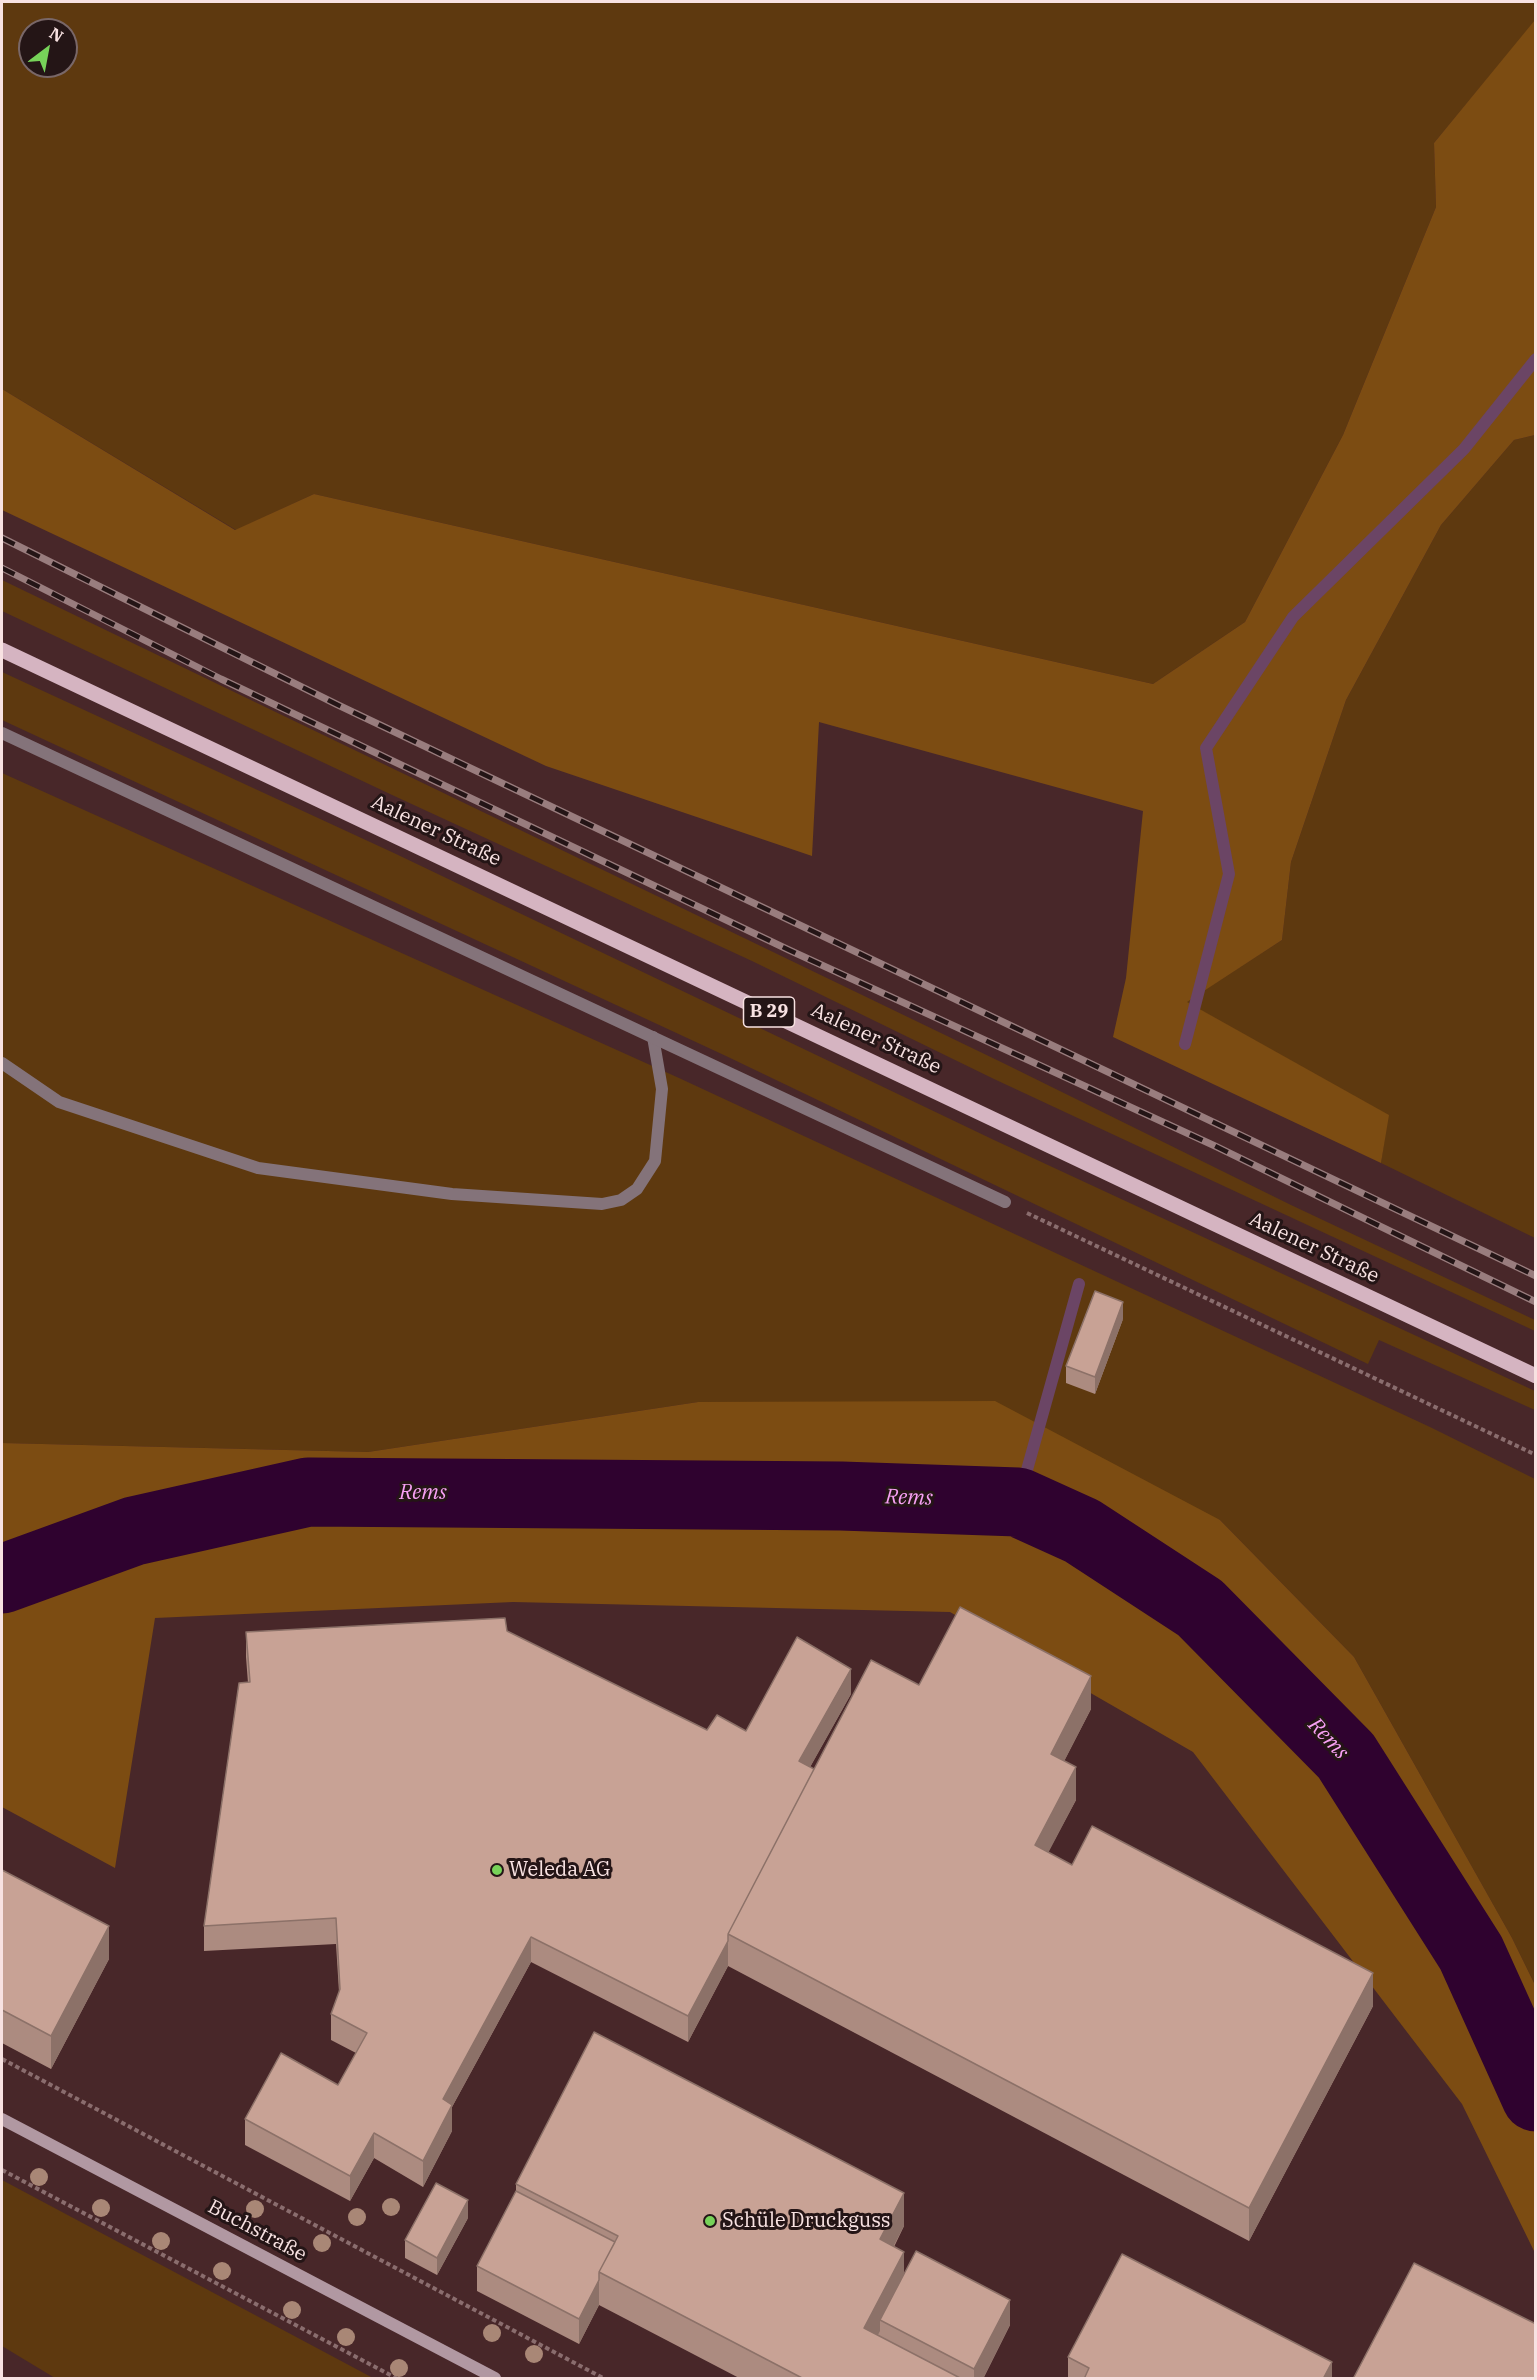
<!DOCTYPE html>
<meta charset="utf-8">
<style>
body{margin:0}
#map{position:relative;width:1537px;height:2380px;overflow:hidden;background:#482729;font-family:"IBM Plex Serif",serif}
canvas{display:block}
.frame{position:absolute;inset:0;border:3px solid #f8e2e2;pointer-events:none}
.north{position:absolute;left:18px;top:18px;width:60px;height:60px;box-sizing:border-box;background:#241516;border:2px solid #796768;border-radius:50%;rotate:32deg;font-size:16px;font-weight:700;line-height:24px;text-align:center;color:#f8e2e2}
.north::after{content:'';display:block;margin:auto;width:21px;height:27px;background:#77d259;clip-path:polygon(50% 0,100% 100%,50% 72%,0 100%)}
</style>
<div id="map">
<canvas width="1537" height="2380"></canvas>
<div class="frame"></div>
<div class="north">N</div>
</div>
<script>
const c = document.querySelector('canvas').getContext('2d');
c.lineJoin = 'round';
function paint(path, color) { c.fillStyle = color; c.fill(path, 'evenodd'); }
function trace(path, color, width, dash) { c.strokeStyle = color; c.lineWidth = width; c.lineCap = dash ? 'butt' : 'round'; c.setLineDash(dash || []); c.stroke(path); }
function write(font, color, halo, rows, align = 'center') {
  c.font = font + ' "IBM Plex Serif",serif'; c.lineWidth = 6; c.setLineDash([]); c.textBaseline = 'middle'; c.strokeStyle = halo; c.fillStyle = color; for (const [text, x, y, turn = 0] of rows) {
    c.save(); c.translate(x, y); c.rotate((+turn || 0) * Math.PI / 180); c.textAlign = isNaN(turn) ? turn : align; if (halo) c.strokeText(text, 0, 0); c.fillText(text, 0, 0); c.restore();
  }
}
const green = new Path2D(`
 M 2,2 L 1535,2 L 1536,20 L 1434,143 L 1436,207 L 1343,435 L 1245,622 L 1153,684 L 314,494 L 236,530 L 2,389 ZM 30,30 L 66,30 L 66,66 L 30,66 Z
 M 1535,435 L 1535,1238 L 1381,1163 L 1388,1115 L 1186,1002 L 1282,940 L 1291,862 L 1346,700 L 1441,525 L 1514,440 Z
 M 2,580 L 1001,1062 L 1291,1205 L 1535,1320 L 1535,1331 L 994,1079 L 752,961 L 390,794 L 2,611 Z
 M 2,672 L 396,854 L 994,1140 L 1535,1391 L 1535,1410 L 1379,1340 L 1368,1364 L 726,1056 L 2,720 Z
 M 2,773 L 679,1078 L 1430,1427 L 1535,1479 L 1535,1985 L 1512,1938 L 1354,1657 L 1220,1520 L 698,1402 L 368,1452 L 2,1443 Z
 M 2,2180 L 373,2378 L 55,2378 L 2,2346 Z`);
const forest = new Path2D(`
 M 1535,20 L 1535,435 L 1514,440 L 1441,525 L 1346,700 L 1291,862 L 1282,940 L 1187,1002 L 1389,1115 L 1381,1163 L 1113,1037 L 1126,978 L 1143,811 L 819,722 L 812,856 L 546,766 L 2,510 L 2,389 L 235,530 L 314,494 L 1153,684 L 1245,622 L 1343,435 L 1436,207 L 1434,143 Z
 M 995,1401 L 1220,1520 L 1354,1657 L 1512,1938 L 1535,1985 L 1535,2253 L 1462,2104 L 1193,1752 L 950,1612 L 513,1602 L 155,1618 L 115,1868 L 2,1807 L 2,1443 L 368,1452 L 698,1402 Z`);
const stream = new Path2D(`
 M 1185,1044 L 1229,874 L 1206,748 L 1293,617 L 1464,449 L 1536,359
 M 1018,1502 L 1079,1284`);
const river = new Path2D(`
 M 2,1579 L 134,1531 L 308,1492 L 841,1496 L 1018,1502 L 1082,1531 L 1200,1608 L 1346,1756 L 1471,1953 L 1536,2097`);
const path = new Path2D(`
 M 1027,1213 L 1536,1455
 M 2,2059 L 603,2378
 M 2,2170 L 396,2378`);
const lane = new Path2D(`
 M 2,1063 L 59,1102 L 258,1168 L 452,1194 L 602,1204 L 621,1200 L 637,1189 L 655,1161 L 662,1089 L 653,1037`);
const street = new Path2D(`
 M 2,733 L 1005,1202`);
const secondary = new Path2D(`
 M 2,2119 L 495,2378`);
const primary = new Path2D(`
 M 2,650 L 1536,1376`);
const rail = new Path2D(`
 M 2,538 L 336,704 L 1536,1276
 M 2,568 L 221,679 L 789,950 L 1215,1146 L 1536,1302`);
const trees = [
 [39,2177],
 [391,2207],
 [101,2208],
 [255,2209],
 [357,2217],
 [161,2241],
 [322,2243],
 [222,2271],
 [292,2310],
 [492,2333],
 [346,2337],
 [534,2354],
 [399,2368]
];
const wall = new Path2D(`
 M 1123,1319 L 1095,1394 L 1066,1383 L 1066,1366 Z
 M 507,1631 L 707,1730 L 746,1731 L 851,1694 L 810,1767 L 814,1769 L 919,1685 L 1091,1709 L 1064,1761 L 1076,1800 L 1048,1852 L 1072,1865 L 1373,2006 L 1249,2241 L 728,1966 L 688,2042 L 531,1962 L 452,2107 L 452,2131 L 423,2187 L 374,2158 L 350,2201 L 245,2145 L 245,2119 L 338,2085 L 356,2053 L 331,2040 L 331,2014 L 339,1992 L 336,1944 L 204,1951 L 204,1926 L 248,1683 L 246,1657 L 246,1632 Z
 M 2,1870 L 109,1959 L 51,2069 L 2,2043 Z
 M 516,2184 L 904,2226 L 894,2247 L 904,2274 L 1010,2325 L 983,2379 L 741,2379 L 599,2305 L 579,2344 L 477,2291 L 477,2266 L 516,2191 Z
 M 468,2218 L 437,2275 L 405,2258 L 405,2240 Z
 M 1068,2357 L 1332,2379 L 1068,2379 Z`);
const shadedWall = new Path2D(`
 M 1123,1302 L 1123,1319 L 1095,1394 L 1095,1377 Z
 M 851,1669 L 851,1694 L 799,1787 L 799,1761 Z
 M 1091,1676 L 1091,1709 L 1051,1787 L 1051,1754 Z
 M 1076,1767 L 1076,1800 L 1035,1878 L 1035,1845 Z
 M 109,1926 L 109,1959 L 51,2069 L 51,2036 Z
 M 531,1937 L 531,1962 L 452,2107 L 452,2131 L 423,2187 L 423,2161 L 443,2099 Z
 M 728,1941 L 728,1966 L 688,2042 L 688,2016 Z
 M 1373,1973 L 1373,2006 L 1249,2241 L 1249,2208 Z
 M 374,2133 L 374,2158 L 350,2201 L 350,2176 Z
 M 904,2193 L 904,2226 L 880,2272 L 880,2239 Z
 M 468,2200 L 468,2218 L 437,2275 L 437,2258 Z
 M 904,2252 L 904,2285 L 880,2320 L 880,2331 L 864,2361 L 864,2328 Z
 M 599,2280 L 599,2305 L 579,2344 L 579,2319 Z
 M 1010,2300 L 1010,2325 L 983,2379 L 974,2379 L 974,2369 Z
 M 1332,2362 L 1332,2379 L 1323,2379 Z`);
const building = new Path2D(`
 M 1095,1291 L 1123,1302 L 1095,1377 L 1066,1366 Z
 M 960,1607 L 1091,1676 L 1051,1754 L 1076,1767 L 1035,1845 L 1072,1865 L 1092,1826 L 1373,1973 L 1249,2208 L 728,1934 L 871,1660 L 919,1685 Z
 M 505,1618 L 507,1631 L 707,1730 L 717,1715 L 746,1731 L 797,1637 L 851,1669 L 799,1761 L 814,1769 L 728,1934 L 728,1941 L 688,2016 L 531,1937 L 443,2099 L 452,2105 L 423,2161 L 374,2133 L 350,2176 L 245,2119 L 281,2053 L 338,2085 L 367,2033 L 331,2014 L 340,1989 L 336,1918 L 204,1926 L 239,1683 L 250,1682 L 246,1632 Z
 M 2,1870 L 109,1926 L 51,2036 L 2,2010 Z
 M 594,2032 L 904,2193 L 880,2239 L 904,2252 L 864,2328 L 962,2379 L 804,2379 L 599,2272 L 618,2236 L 516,2184 Z
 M 436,2183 L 468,2200 L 437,2258 L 405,2240 Z
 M 516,2191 L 615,2242 L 599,2272 L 599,2280 L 579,2319 L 477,2266 Z
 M 916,2251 L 1010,2300 L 974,2369 L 880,2320 Z
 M 1122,2254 L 1332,2362 L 1323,2379 L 1084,2379 L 1089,2368 L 1068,2357 Z
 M 1414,2263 L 1536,2324 L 1536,2379 L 1353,2379 Z`);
const markers = [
 [497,1870,6,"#77d259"],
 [710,2221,6,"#77d259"]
];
const shields = [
 [769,1012,51]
];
const shieldNames = [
 ["B 29",769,1012]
];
const streetNames = [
 ["Aalener Straße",436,831,25],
 ["Aalener Straße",876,1039,25],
 ["Aalener Straße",1314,1248,25],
 ["Buchstraße",257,2231,28]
];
const poiNames = [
 ["Weleda AG",509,1870],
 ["Schüle Druckguss",722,2221]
];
const waterNames = [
 ["Rems",423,1493],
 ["Rems",909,1498,2],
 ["Rems",1328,1739,47]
];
paint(green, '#5e390f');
paint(forest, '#7c4c12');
trace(stream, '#6b4565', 12);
trace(river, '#2f022f', 69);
trace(path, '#8a6d6e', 4, [4.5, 3]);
trace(lane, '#84737a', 12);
trace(street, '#84737a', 12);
trace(secondary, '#b198a2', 12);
trace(primary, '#d5b4c1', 15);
trace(rail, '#997d7e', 7);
trace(rail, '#241516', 4.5, [14]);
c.fillStyle = '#a98776';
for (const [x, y] of trees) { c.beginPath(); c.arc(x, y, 9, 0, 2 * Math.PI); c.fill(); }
paint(wall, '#ac8b80');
paint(shadedWall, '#8c7168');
paint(building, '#c8a295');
trace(building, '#8c7168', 1.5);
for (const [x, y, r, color] of markers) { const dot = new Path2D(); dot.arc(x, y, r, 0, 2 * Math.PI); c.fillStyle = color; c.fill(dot); trace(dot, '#241516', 2); }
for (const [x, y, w] of shields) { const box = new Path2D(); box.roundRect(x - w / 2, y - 15, w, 30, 4.5); c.fillStyle = '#241516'; c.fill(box); trace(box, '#f8e2e2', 1.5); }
write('bold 18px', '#f8e2e2', null, shieldNames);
write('20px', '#f8e2e2', '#241516', streetNames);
write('20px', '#f8e2e2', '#241516', poiNames, 'left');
write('italic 21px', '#f7a0f4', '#241516', waterNames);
</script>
